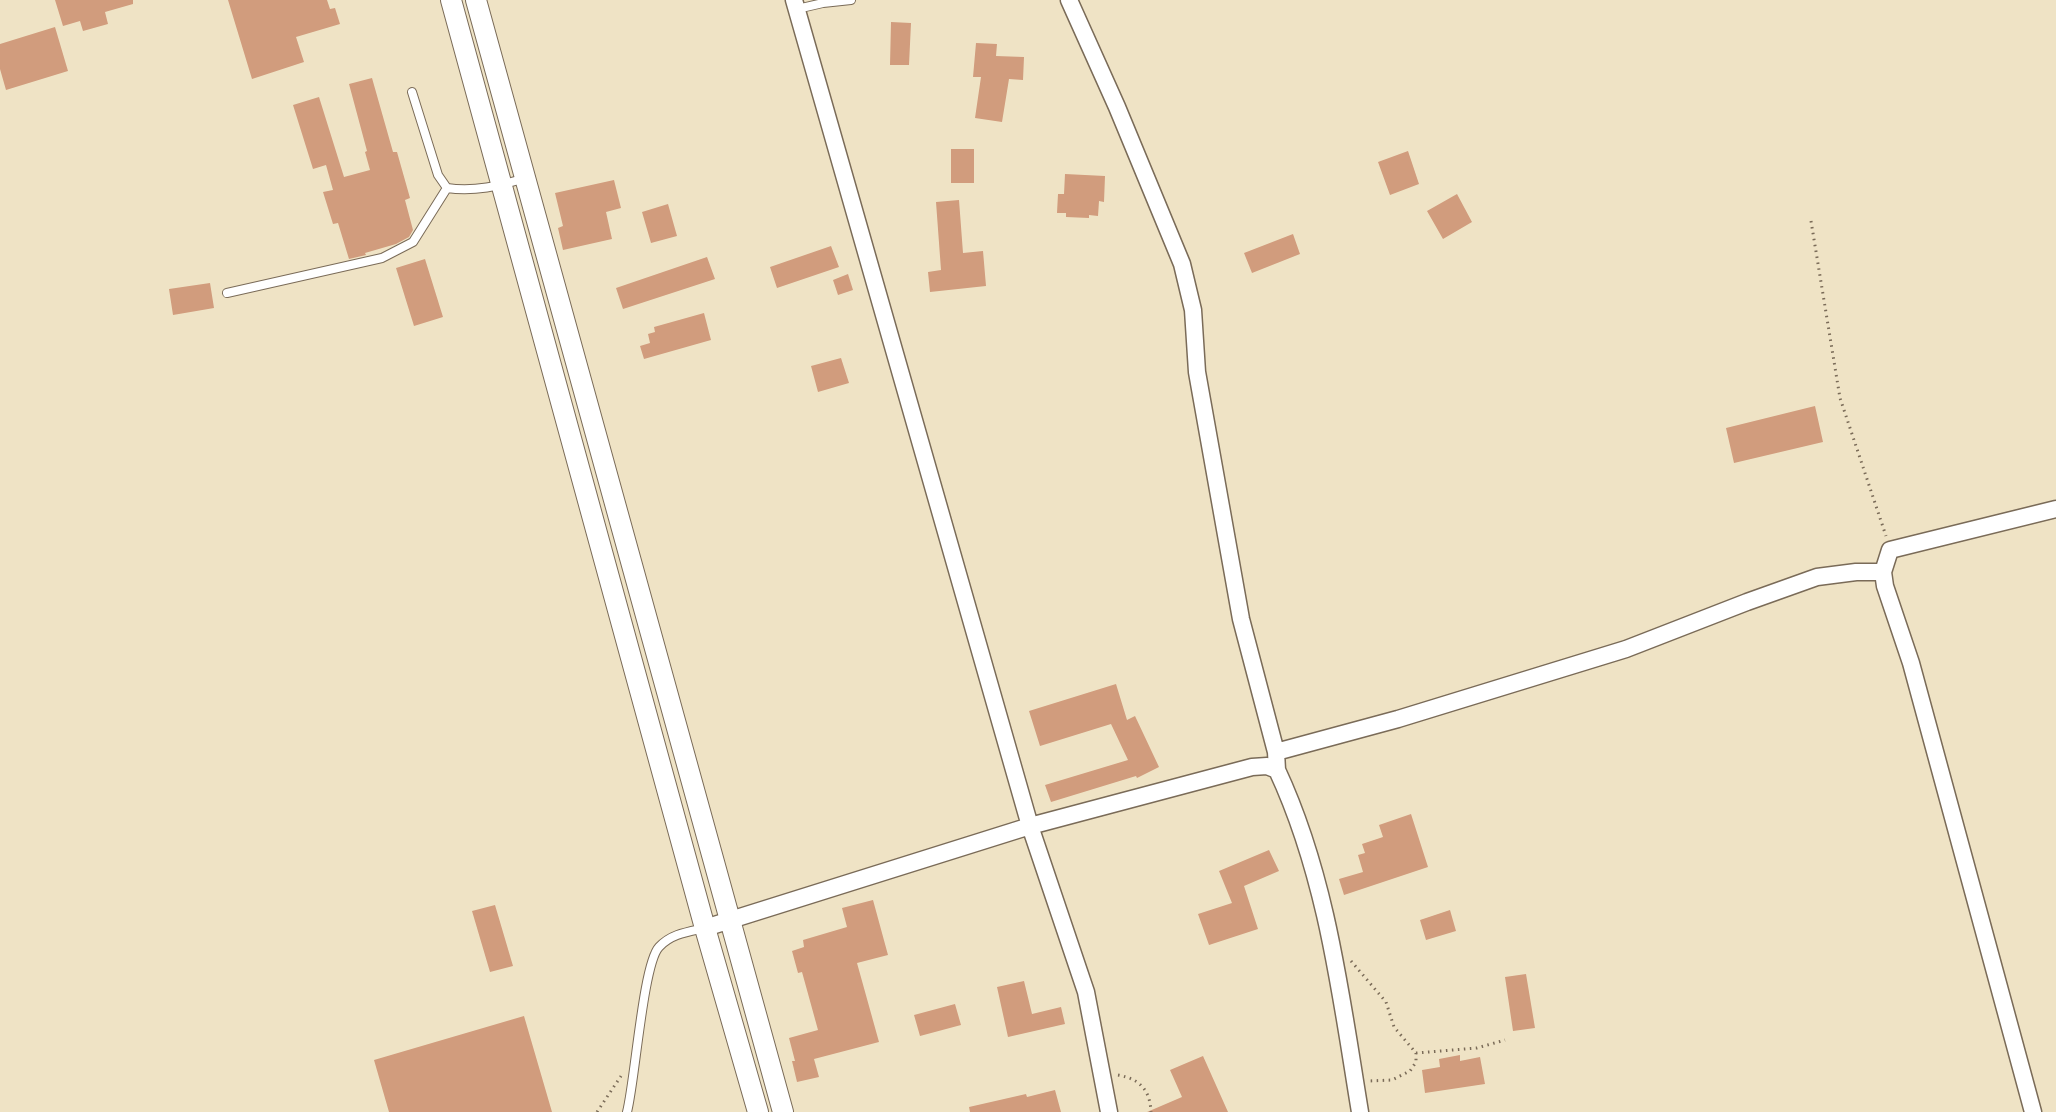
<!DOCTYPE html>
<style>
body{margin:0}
canvas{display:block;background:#efe3c5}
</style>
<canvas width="2056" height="1112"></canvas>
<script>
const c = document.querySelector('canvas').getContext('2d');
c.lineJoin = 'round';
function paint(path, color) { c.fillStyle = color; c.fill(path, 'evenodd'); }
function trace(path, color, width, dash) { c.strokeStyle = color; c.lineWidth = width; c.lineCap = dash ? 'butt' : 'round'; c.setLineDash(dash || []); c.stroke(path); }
const building = new Path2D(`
 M 55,0 L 133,0 L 133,4 L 105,12 L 108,24 L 83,31 L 80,21 L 63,26 Z
 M 228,0 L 327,0 L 330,9 L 335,8 L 340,24 L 296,37 L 304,62 L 252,79 Z
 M 891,22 L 911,23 L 909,65 L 890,65 Z
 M 55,27 L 68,71 L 6,90 L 0,69 L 0,44 Z
 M 976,43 L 997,44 L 996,56 L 1024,57 L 1023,80 L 1009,79 L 1002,122 L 975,118 L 981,77 L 973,77 Z
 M 372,78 L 393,152 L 397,152 L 410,198 L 405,200 L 413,230 L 409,237 L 396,244 L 365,253 L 366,255 L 349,259 L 338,223 L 333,224 L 323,192 L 333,190 L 326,165 L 313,169 L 293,105 L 319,97 L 344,177 L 370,170 L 365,152 L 367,151 L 349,84 Z
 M 951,149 L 974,149 L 974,183 L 951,183 Z
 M 1408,151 L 1419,184 L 1390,195 L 1378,162 Z
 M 1065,174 L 1105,176 L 1104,202 L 1099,201 L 1098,216 L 1089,215 L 1089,218 L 1066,217 L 1066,213 L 1057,213 L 1058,194 L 1064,194 Z
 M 614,180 L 621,208 L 606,212 L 612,239 L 563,250 L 558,228 L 563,226 L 555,193 Z
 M 1457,194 L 1472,222 L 1443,239 L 1427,211 Z
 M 959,200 L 963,253 L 983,251 L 986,286 L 930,292 L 928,272 L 941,270 L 936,202 Z
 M 668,204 L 677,236 L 651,243 L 642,212 Z
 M 1293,234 L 1300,254 L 1252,273 L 1244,253 Z
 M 831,246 L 839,267 L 777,288 L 770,267 Z
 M 707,257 L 715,279 L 623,309 L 616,288 Z
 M 425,259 L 443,317 L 414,326 L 396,268 Z
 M 848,274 L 853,290 L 838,295 L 833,280 Z
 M 210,283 L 214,308 L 173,315 L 169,289 Z
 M 704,313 L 711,340 L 644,359 L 640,346 L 650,343 L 648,334 L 655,332 L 654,327 Z
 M 841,358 L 849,383 L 818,392 L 811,366 Z
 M 1815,406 L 1823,442 L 1734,463 L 1726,428 Z
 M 1116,684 L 1127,720 L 1135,716 L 1159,767 L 1137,778 L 1136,776 L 1051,802 L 1045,785 L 1128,760 L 1111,724 L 1040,746 L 1029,711 Z
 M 1411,814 L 1428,867 L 1344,895 L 1339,879 L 1363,872 L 1358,855 L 1365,853 L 1362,844 L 1383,837 L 1379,825 Z
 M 1269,850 L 1279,871 L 1244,886 L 1258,929 L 1209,945 L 1198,914 L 1232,903 L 1219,871 Z
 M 873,900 L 888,955 L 857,963 L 879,1042 L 814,1059 L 819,1077 L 797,1082 L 792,1061 L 795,1061 L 789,1038 L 818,1030 L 802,972 L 798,973 L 792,951 L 804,947 L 803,940 L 847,927 L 842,908 Z
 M 495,905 L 513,966 L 490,972 L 472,911 Z
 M 1450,910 L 1456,931 L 1426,940 L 1420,920 Z
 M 1526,974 L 1535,1028 L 1513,1031 L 1505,977 Z
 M 1024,981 L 1032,1014 L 1061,1007 L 1065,1024 L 1008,1037 L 997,987 Z
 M 955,1004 L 961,1025 L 920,1036 L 914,1015 Z
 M 524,1016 L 552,1112 L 389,1112 L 374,1060 Z
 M 1460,1055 L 1460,1061 L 1480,1057 L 1485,1084 L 1425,1093 L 1422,1070 L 1440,1067 L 1439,1059 Z
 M 1203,1056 L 1228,1112 L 1147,1112 L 1182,1097 L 1170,1070 Z
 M 1055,1090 L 1061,1112 L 970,1112 L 969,1107 L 1026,1094 L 1027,1097 Z`);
const path = new Path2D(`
 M 1811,221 L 1840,398 L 1886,536
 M 1351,961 L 1386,1002 L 1394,1027 L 1416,1053 L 1416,1062 L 1410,1071 L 1392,1080 L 1369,1081
 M 1416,1053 L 1477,1048 L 1505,1040
 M 1118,1075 C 1140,1079 1150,1090 1151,1112
 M 597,1112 L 621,1076`);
const service = new Path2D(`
 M 797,9 L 823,3 L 851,0
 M 412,92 L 438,175 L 447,188 C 474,192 500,186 525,178
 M 227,293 L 382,258 L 413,242 L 447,188
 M 627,1112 C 635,1082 643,964 659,947 C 671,934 687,932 705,928`);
const minor = new Path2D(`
 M 794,0 L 1030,826 L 1086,992 L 1109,1112
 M 1069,0 L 1117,107 L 1182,264 L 1193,310 L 1197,372 L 1241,619 L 1276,752 L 1277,770
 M 1276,752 L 1398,719 L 1626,649 L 1747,602 L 1817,577 L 1856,572 L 1883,572
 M 705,928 L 1030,826 L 1252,767 L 1267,766 L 1277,770 C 1327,877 1341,997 1360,1112
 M 2033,1112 L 1911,663 L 1885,586 L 1883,572 L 1890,550 L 2056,509`);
const tertiary = new Path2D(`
 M 451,0 L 705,928 L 758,1112
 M 476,0 L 783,1112`);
paint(building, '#d19c7d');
trace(service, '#7a6b58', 10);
trace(minor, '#7a6b58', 19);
trace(tertiary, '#7a6b58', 22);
trace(path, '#7a6b58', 3, [1.5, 4.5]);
trace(service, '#fff', 8);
trace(minor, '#fff', 16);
trace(tertiary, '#fff', 20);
</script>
